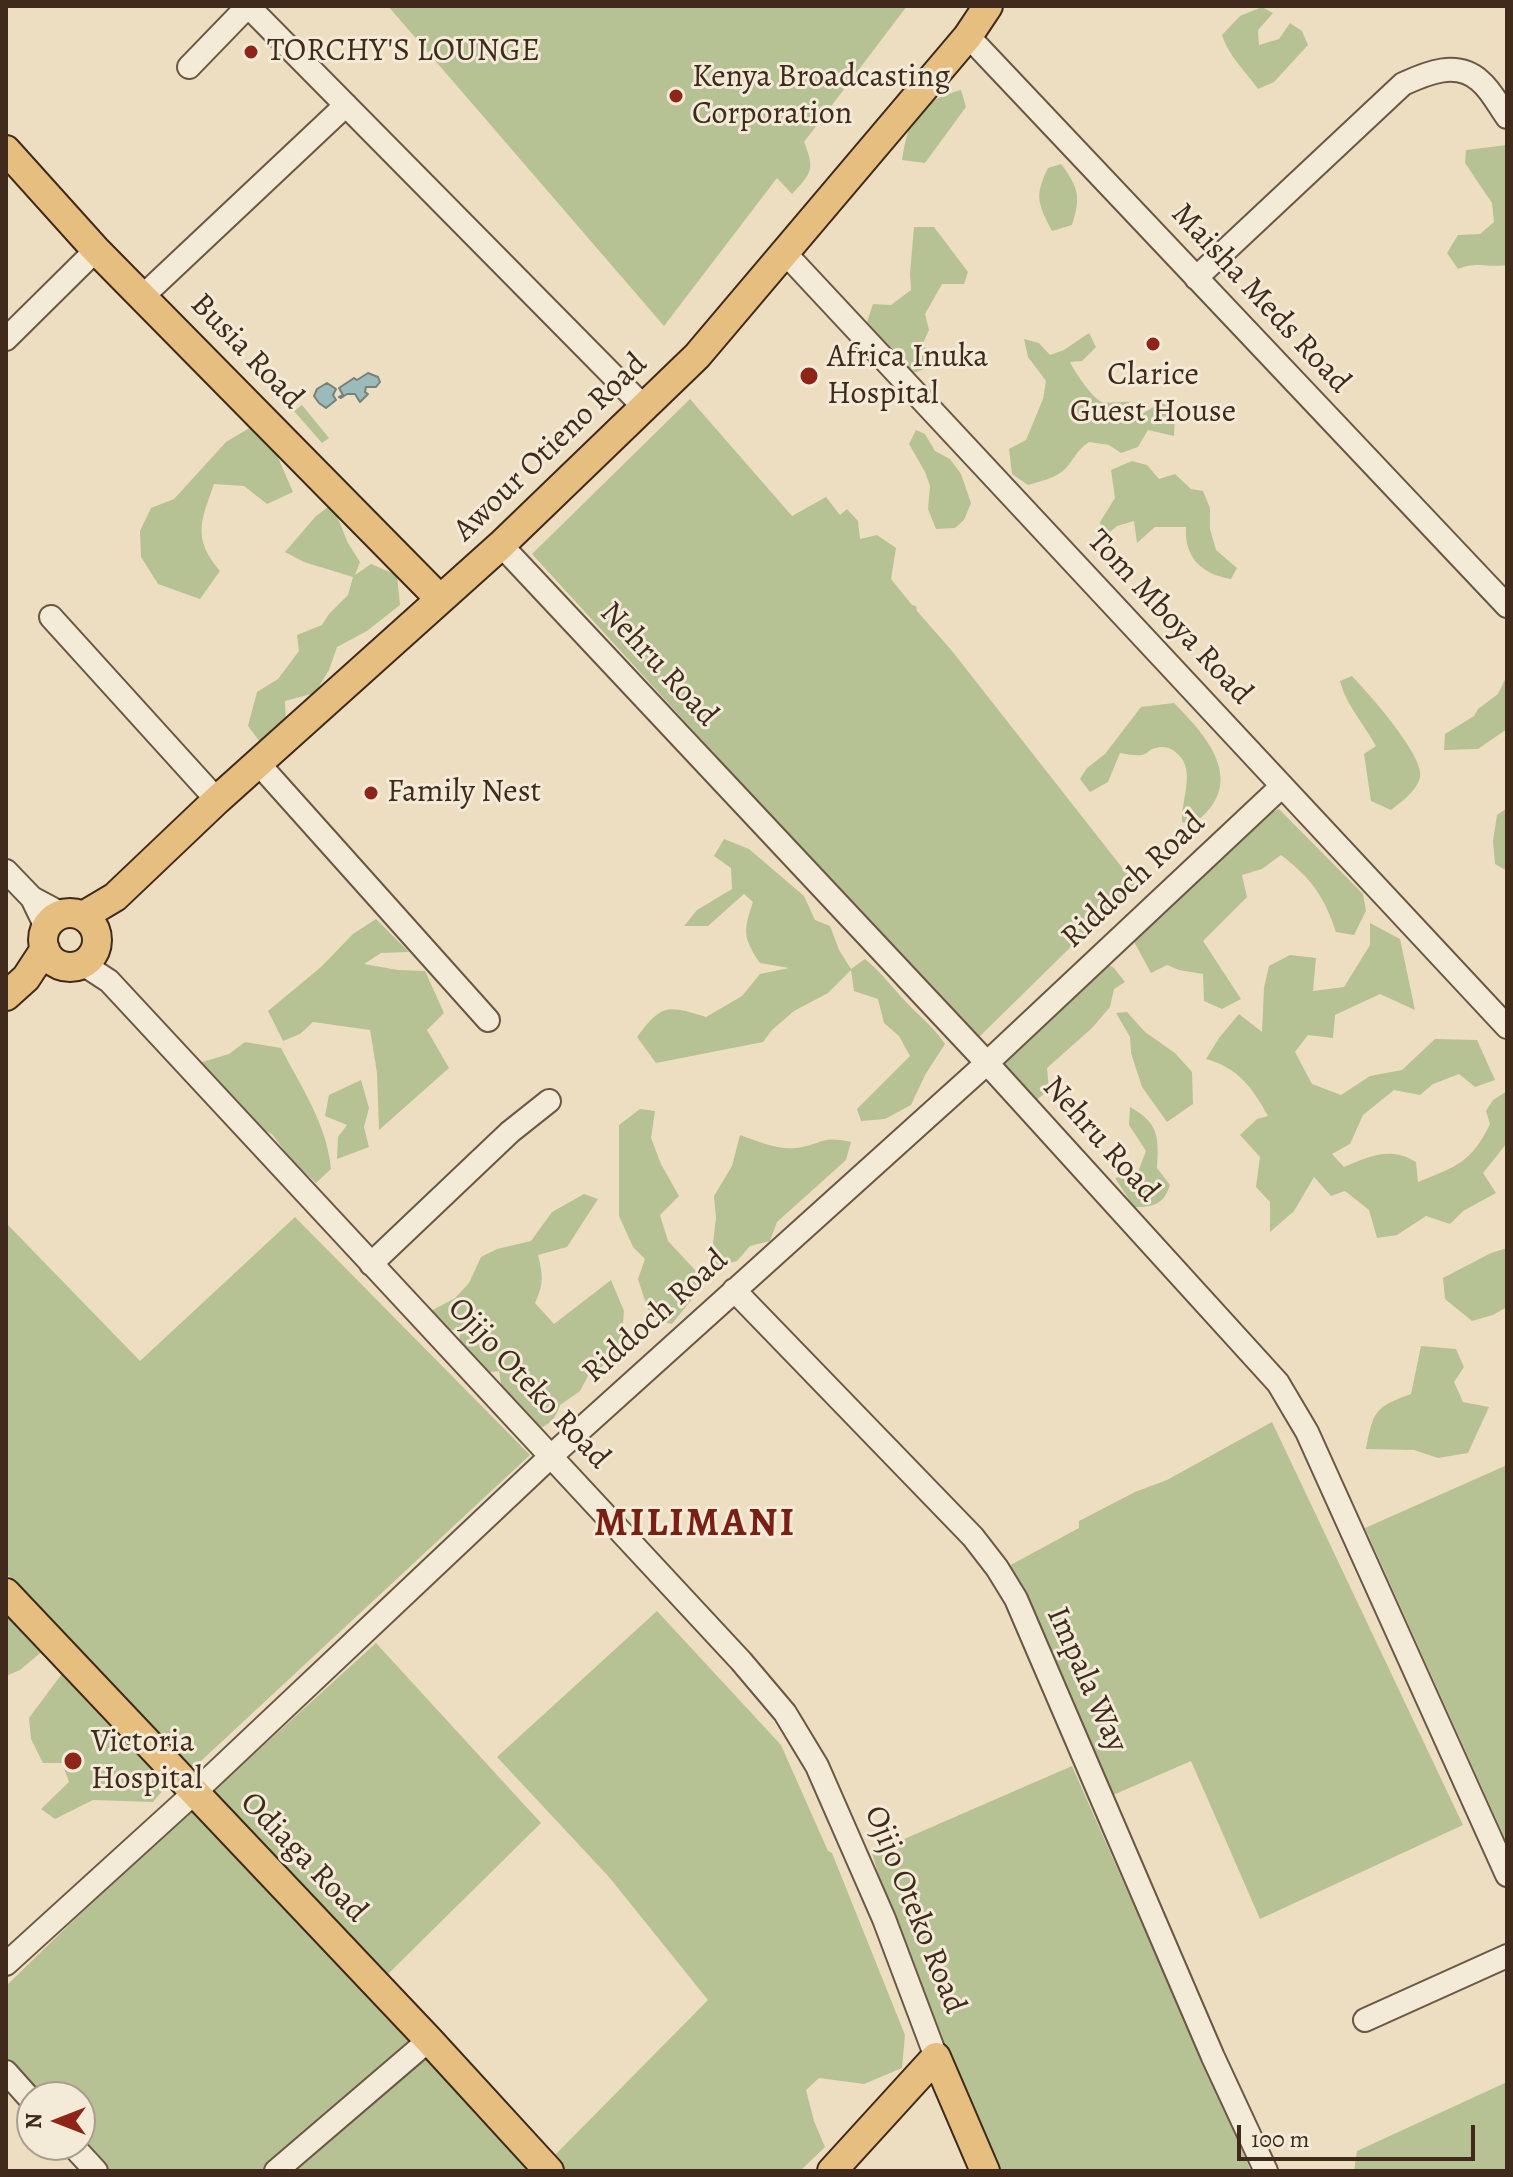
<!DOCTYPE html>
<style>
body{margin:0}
#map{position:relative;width:1513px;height:2177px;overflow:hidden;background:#eddec1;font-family:Alegreya,serif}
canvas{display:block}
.frame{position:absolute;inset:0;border:8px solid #3f2a1b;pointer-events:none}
.north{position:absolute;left:16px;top:2081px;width:80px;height:80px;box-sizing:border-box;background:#f3ead7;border:2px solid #ab9d8c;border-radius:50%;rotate:270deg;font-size:22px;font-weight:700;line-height:32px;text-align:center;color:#3f2a1b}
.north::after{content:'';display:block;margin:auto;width:28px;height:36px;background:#8f2418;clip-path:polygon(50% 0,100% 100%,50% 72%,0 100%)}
.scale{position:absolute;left:1237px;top:2125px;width:238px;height:36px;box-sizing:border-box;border:4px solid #3f2a1b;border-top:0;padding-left:10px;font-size:24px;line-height:28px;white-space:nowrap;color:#3f2a1b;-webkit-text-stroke:6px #f3ead7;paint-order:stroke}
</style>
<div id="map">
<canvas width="1513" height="2177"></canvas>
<div class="frame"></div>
<div class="north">N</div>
<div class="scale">100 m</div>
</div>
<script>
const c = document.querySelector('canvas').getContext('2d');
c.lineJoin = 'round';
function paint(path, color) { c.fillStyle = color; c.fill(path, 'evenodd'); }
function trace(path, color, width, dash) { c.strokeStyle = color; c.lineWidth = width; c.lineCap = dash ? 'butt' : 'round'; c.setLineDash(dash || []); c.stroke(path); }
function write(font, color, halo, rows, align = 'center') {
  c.font = font + ' Alegreya,serif'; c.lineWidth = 6; c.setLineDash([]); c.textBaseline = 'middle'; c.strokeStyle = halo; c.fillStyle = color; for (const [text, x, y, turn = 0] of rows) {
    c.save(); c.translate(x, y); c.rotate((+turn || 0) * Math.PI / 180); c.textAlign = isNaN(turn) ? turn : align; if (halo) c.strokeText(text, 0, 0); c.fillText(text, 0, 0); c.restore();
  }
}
const green = new Path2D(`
 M 388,6 L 907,6 L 804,142 C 815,169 812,173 792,194 L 777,178 L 664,326 Z
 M 1262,7 L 1273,13 L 1258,30 L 1259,45 L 1279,39 L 1290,23 L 1302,31 L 1308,45 L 1274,82 L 1258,89 C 1246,72 1228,55 1222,35 L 1240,16 Z
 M 961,90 L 966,107 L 925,163 L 902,160 C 909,117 917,102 961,90 Z
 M 1507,145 L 1507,265 C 1487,268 1478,261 1458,269 L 1447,253 L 1458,235 L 1480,234 L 1494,222 L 1492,203 L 1465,163 L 1466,150 Z
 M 1061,164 C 1079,188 1081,197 1072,225 L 1052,231 C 1038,204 1034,196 1048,168 Z
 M 914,227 L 934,227 L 968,272 L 964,284 L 942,284 L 925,314 L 929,330 L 923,343 L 928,355 L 927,368 L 913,373 L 882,343 L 867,322 L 873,304 L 891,305 L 911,290 L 910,274 Z
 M 1089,333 L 1096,347 L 1082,361 L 1070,362 C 1074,371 1093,399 1102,402 C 1110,404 1121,401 1129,402 L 1135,418 L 1162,402 L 1175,414 L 1174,436 L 1148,430 L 1138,447 L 1121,453 L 1109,445 L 1089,442 C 1076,451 1075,458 1066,468 C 1057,478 1041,481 1028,485 L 1012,474 L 1009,449 L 1026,440 L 1043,399 L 1046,381 L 1028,357 L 1024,339 L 1039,343 L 1050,355 L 1064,350 Z
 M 690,399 L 792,516 L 826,497 L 840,515 L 847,509 L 858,521 L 860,539 L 877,535 L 896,548 L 891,579 L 912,605 L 916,606 L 917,611 L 952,651 L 1135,884 L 976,1040 L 532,554 Z
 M 302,405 L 329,438 L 322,443 L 294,411 Z
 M 251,427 L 269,437 L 293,492 L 267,504 L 244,486 L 214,484 C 201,521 192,538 220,571 L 200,599 L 158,584 L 141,557 L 140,531 L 151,508 L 174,499 L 226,442 Z
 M 916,430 L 925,434 L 935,451 L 950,459 L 961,474 L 971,503 L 964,520 L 955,528 L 936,529 L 928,509 L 930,486 L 925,472 L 909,444 Z
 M 1132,461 L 1147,465 L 1159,479 L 1175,474 L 1191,489 L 1203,491 L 1210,508 L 1210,529 L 1216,550 L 1237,568 L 1231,579 C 1201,574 1184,557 1186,527 L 1155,527 L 1137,543 L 1134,521 L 1117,526 L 1104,537 L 1100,522 L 1115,498 L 1111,470 Z
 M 332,504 L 348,543 L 360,562 L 355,575 L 371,564 L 397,575 L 400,605 L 367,631 L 337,647 L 329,670 L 315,693 L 285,701 L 286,726 L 260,742 L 248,726 L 257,692 L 278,679 L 299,651 L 297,635 L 322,625 L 329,614 L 348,595 L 353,577 L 304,562 L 285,552 L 316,516 Z
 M 1507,675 L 1507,729 L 1478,749 L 1444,750 L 1445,734 L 1474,716 L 1478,709 L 1498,694 Z
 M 1352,676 C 1368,693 1426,757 1420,778 C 1415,793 1402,801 1391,810 L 1371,801 L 1364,754 L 1376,746 C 1364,724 1346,705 1340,681 Z
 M 1174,703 C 1211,740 1248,785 1192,825 L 1182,822 C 1181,798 1198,767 1174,751 C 1169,747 1162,746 1156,748 C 1150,749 1150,751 1145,754 C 1138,757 1128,754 1120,753 L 1108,782 L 1090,792 L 1080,779 L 1087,768 L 1105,754 L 1141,707 Z
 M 1507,808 L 1507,871 L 1495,864 L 1493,841 L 1497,815 Z
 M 1279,809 L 1363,894 L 1366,911 L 1354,935 L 1336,932 C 1324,896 1311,878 1281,855 L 1262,869 L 1242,875 L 1247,897 L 1203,941 L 1241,999 L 1222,1009 L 1204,1001 L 1203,974 L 1179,970 L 1167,965 L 1151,973 L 1132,938 L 1255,820 Z
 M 724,839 L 749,849 L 804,896 L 815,920 L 830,926 L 839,950 L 851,969 L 865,959 C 881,972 892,987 905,1001 C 919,1016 934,1027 945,1044 L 925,1075 L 911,1105 L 885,1119 L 861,1121 L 857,1109 L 910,1056 L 899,1036 L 884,1023 L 878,999 L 854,991 L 851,970 L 828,993 L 794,1011 L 772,1030 L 763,1042 L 656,1063 L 637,1037 C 662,1004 667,1005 706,1017 L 742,996 L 760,974 L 789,968 L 760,963 C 743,938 743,931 753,902 L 744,894 L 708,926 L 684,926 L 697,910 L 732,889 L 731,868 L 714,856 Z
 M 376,919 L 409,952 L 381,953 L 364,964 L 398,970 L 425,971 L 444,1013 L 427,1030 L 449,1068 L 379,1130 L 377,1073 L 370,1030 L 313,1022 L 300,1034 L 283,1041 L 268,1011 L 321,967 L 353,934 Z
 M 1370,923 L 1400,939 L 1415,1010 L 1380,994 L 1335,1015 L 1333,1038 L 1308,1035 L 1295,1052 L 1312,1084 L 1341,1095 L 1370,1076 L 1402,1070 L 1435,1039 L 1477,1040 L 1495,1080 L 1475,1087 L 1459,1074 L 1433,1084 L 1420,1095 L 1394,1090 L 1363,1115 L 1350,1144 L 1332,1154 L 1344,1167 C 1370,1156 1391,1146 1416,1162 L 1418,1182 C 1457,1166 1471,1163 1490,1124 L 1486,1111 L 1493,1100 L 1507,1091 L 1507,1143 L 1483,1173 L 1496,1193 L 1463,1211 L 1450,1224 L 1426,1216 L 1397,1235 L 1377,1238 L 1369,1210 L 1345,1191 L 1331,1196 L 1314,1177 L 1294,1211 L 1270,1232 L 1270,1202 L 1256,1187 L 1260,1157 L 1240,1135 L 1257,1119 L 1268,1116 C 1252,1087 1238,1068 1206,1059 L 1219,1038 L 1239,1014 L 1262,1032 L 1264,988 L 1269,966 L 1290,955 L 1316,958 L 1313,991 L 1344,987 L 1370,945 Z
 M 1103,962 L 1114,968 L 1125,982 L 1114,989 L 1110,1007 L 1092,1028 L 1047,1068 L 1049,1090 L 1035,1101 L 1008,1073 L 1003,1057 Z
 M 1127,1012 L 1145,1032 L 1175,1053 L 1192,1072 L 1193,1104 L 1167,1122 L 1142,1087 L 1131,1053 L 1130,1037 L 1116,1013 Z
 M 245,1042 L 281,1048 C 301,1087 327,1124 331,1169 L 316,1183 L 291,1160 L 272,1134 L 256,1127 L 238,1101 L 199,1063 L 229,1054 Z
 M 361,1080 L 369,1108 L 364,1127 L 369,1147 L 337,1159 L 338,1137 L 347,1125 L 325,1116 L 329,1095 Z
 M 1130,1107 C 1159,1123 1159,1137 1157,1168 L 1170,1185 C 1163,1205 1154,1207 1134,1207 L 1115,1178 L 1138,1172 L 1146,1151 L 1129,1125 Z
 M 640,1109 L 655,1111 L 651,1138 L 661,1164 L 679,1196 L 660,1215 L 668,1241 L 696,1271 L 700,1289 L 672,1324 L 651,1319 L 638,1279 L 645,1259 L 633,1247 L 619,1216 L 619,1125 Z
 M 740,1135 C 757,1141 777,1150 796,1148 C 822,1145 820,1135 851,1142 L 846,1160 L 777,1222 L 770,1241 L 750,1246 L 737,1261 L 710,1268 L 716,1218 L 714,1196 L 732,1166 Z
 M 584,1194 L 598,1199 L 567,1247 L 538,1255 C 543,1275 544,1284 535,1303 L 554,1324 L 611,1280 L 624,1311 L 621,1348 L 609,1362 L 588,1376 L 580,1391 L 560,1405 C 556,1419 549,1425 536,1430 L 502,1390 L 499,1371 L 482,1373 L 459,1347 L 460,1330 L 444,1330 L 431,1311 L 455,1298 L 469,1283 L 481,1257 L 497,1249 L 531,1241 L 552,1212 Z
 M 295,1217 L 530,1455 L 187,1774 L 6,1573 L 6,1223 L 140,1361 Z
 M 1507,1248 L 1507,1307 L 1493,1315 L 1472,1321 L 1445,1299 L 1443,1278 L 1491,1253 Z
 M 1421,1346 L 1456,1349 L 1464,1367 L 1454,1382 L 1463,1402 L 1489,1407 L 1468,1453 L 1438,1458 L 1414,1450 L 1366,1449 C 1373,1411 1375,1407 1411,1394 Z
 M 1272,1422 L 1463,1825 L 1260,1919 L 1191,1761 L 1111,1796 L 1005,1568 L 1079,1528 L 1079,1521 L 1135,1492 L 1167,1480 Z
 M 1507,1465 L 1507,1843 L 1365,1528 Z
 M 6,1610 L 45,1649 L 20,1670 L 6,1676 Z
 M 657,1611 L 781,1745 L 828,1851 L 832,1853 L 905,2035 L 902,2068 L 864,2084 L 819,2078 L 806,2090 L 814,2121 L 825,2147 L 800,2171 L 562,2171 L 551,2159 L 708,2000 L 609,1877 L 497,1757 Z
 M 376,1643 L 541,1823 L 385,1977 L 211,1793 Z
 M 64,1671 L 94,1701 L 119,1739 L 150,1760 L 170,1782 L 153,1802 L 93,1800 L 55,1819 L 41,1809 L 69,1782 L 62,1763 L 43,1763 L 31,1739 L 29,1718 Z
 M 1072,1766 L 1251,2171 L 994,2171 L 918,2010 L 872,1853 Z
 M 189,1808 L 536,2171 L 100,2171 L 80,2145 L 80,2097 L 36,2097 L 6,2063 L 6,1986 Z
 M 1507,2082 L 1507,2171 L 1354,2171 L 1357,2151 Z`);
const water = new Path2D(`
 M 368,373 L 378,377 L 380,382 L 376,387 L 366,387 L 365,392 L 368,394 L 360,402 L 355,394 L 347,394 L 341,398 L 339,397 L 343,395 L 339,388 L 354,378 L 357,380 Z
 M 327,383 L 336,389 L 333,395 L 336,400 L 326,408 L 319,403 L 314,396 L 317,389 Z`);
const minor = new Path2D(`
 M 248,6 L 644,407
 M 968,36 L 1507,606
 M 189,67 L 248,6
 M 785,253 L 1507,1027
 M 1196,278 L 1403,84 C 1427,73 1457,60 1480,81 C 1491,90 1499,106 1507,117
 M 143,296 L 346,105
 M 6,339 L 96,250
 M 501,545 L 987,1063 L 1278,1383 L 1307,1432 L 1507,1875
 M 51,617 L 217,800
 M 258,763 L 488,1020
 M 6,871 L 32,898 L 46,927
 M 32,898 L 62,914
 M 83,964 L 109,981 L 741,1661 L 785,1713 L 817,1766 L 884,1919 L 936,2057
 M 371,1264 L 510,1132 L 549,1101
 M 734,1290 L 973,1537 L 997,1568 L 1016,1599 L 1213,2057 L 1266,2171
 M 6,1964 L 194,1793 L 549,1458 L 987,1063 L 1282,786
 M 1365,2020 L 1507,1956
 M 6,2072 L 32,2101
 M 72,2145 L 96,2171
 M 276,2171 L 429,2040`);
const major = new Path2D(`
 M 6,150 L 96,250 L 440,599
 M43 940a27 27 0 1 1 54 0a27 27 0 1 1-54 0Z
 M 83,916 L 115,897 L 217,800 L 501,545 L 697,356 L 968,36 L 988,6
 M 6,996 L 26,978 L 45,949
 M 6,1593 L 429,2040 L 549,2171
 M 832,2171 L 936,2057 L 985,2171`);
const markers = [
 [251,52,8,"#8f2418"],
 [676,96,8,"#8f2418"],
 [1153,344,8,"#8f2418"],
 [809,376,10,"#8f2418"],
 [371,793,8,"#8f2418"],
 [73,1761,10,"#8f2418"]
];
const poiNames = [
 ["TORCHY'S LOUNGE",267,52],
 ["Kenya Broadcasting",692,78],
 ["Corporation",692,115],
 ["Africa Inuka",827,358],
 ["Hospital",827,395],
 ["Clarice",1153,376,"center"],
 ["Guest House",1153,413,"center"],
 ["Family Nest",387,793],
 ["Victoria",91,1743],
 ["Hospital",91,1780]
];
const streetNames = [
 ["Maisha Meds Road",1260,299,47],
 ["Busia Road",246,352,46],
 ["Awour Otieno Road",551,448,-44],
 ["Tom Mboya Road",1169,618,47],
 ["Nehru Road",658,665,47],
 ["Riddoch Road",1134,881,-43],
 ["Nehru Road",1100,1140,48],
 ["Riddoch Road",656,1317,-42],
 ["Ojijo Oteko Road",528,1384,47],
 ["Impala Way",1086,1680,66],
 ["Odiaga Road",303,1858,46],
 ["Ojijo Oteko Road",914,1910,68]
];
const districtNames = [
 ["MILIMANI",695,1525]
];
paint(green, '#b6c294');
paint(water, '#9abbb9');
trace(water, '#76817a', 2);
trace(minor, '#6a5744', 26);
trace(major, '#3f2a1b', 32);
trace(minor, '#f3ead7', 22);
trace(major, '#e6bf80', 28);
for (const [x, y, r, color] of markers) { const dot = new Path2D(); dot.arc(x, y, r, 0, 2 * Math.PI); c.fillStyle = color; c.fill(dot); trace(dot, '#f3ead7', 3); }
write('32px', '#3f2a1b', '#f3ead7', poiNames, 'left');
write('32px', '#3f2a1b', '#f3ead7', streetNames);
c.letterSpacing = '2px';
write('bold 40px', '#7a1f14', '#f3ead7', districtNames);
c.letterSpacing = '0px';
</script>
